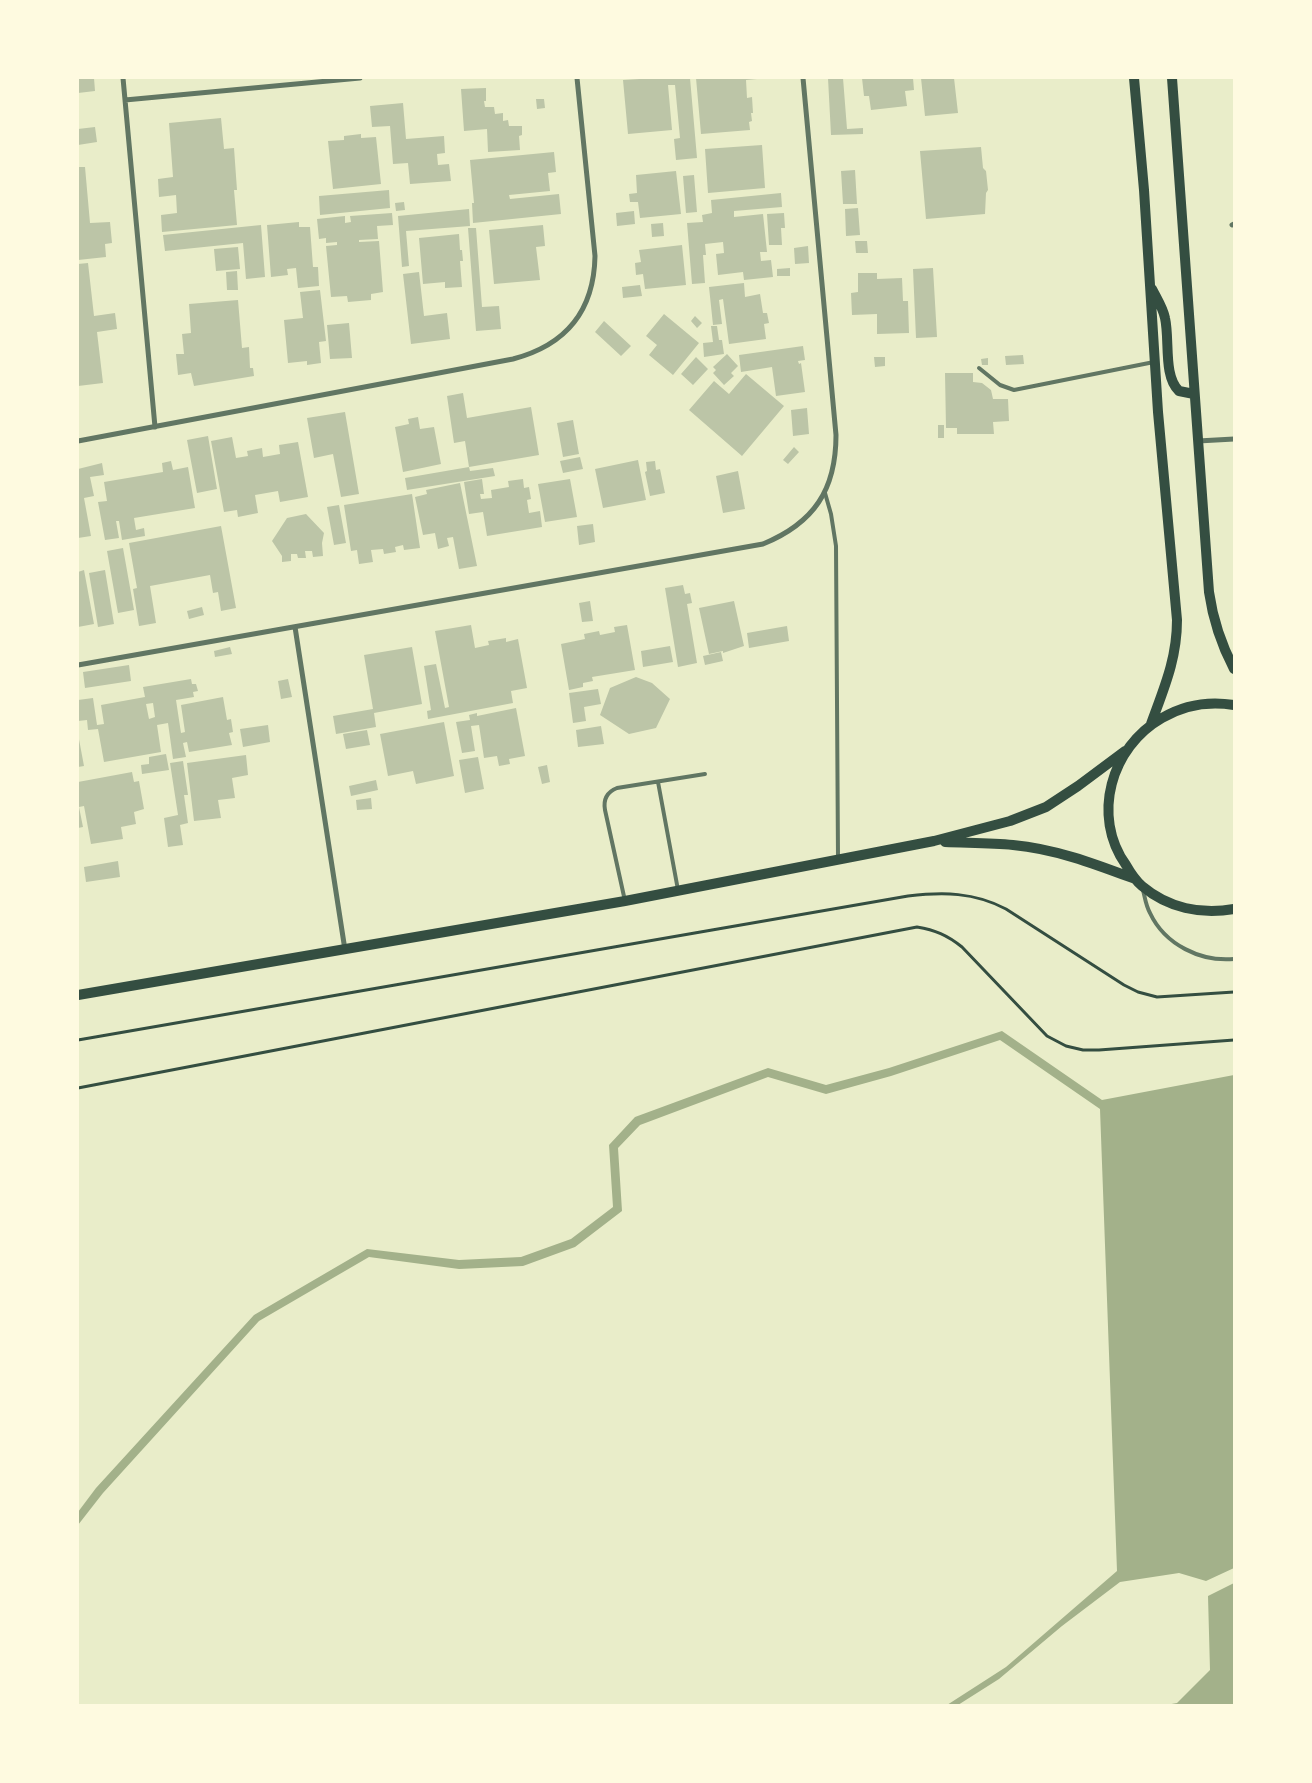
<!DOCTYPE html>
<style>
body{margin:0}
#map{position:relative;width:1312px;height:1783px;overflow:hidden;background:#e9edc9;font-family:"Sofia Sans Condensed",sans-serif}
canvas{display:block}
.frame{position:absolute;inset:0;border:79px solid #fefae0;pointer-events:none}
</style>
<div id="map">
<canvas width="1312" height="1783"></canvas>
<div class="frame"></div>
</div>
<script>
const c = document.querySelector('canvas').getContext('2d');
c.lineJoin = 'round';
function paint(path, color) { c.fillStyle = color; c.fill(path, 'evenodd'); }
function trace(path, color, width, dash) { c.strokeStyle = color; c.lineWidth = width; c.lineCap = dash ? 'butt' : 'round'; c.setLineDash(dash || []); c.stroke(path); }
const water = new Path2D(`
 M 1002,1031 L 1102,1100 L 1234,1075 L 1234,1568 L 1206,1581 L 1179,1573 L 1120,1582 L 1062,1626 L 999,1679 L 958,1705 L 947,1705 L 1006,1667 L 1117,1571 L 1100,1109 L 1000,1040 L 891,1076 L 826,1094 L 768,1077 L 640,1125 L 618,1148 L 622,1211 L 575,1247 L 523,1266 L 459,1269 L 369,1257 L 259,1321 L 103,1493 L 78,1525 L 78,1512 L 96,1488 L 254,1315 L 367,1249 L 459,1260 L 521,1257 L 571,1239 L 613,1207 L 609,1145 L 635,1117 L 768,1068 L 826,1085 L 889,1068 Z
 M 1234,1583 L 1234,1705 L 1166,1705 L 1177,1703 L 1210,1670 L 1208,1596 Z`);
const building = new Path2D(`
 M 78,78 L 94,78 L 95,91 L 78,93 Z
 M 656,78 L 690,78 L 697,158 L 676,160 L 674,139 L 680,138 L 675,85 L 668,85 L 672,130 L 628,134 L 623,80 Z
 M 696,78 L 757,78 L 757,79 L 746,80 L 747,98 L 752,97 L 753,113 L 751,113 L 752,121 L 749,122 L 750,130 L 701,134 Z
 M 828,78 L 843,78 L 847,129 L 863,128 L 863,134 L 831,135 Z
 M 862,78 L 913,78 L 914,90 L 905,91 L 907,106 L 871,110 L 869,96 L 864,96 Z
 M 921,78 L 954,78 L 958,113 L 925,116 Z
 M 486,88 L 486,101 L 484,101 L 485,107 L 494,107 L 495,114 L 503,113 L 503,121 L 508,120 L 509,126 L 522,126 L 522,135 L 519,136 L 520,150 L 488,152 L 487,129 L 464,131 L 461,89 Z
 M 536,99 L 544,99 L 545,108 L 537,109 Z
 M 403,103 L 406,139 L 444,136 L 445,153 L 437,154 L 438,165 L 449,164 L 451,181 L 410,184 L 408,163 L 393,164 L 390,126 L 372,127 L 370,106 Z
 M 221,118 L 224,149 L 234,148 L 237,190 L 234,190 L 237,225 L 162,232 L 161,215 L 177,213 L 176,195 L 159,197 L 158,179 L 173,177 L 169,123 Z
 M 95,127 L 97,142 L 78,145 L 78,129 Z
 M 361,134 L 361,138 L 376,137 L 381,184 L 333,189 L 328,141 L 344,140 L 344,136 Z
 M 762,145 L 765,188 L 708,193 L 705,149 Z
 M 981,147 L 983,168 L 986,171 L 988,190 L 986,193 L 985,214 L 926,219 L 920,151 Z
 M 554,152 L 556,172 L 548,173 L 550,191 L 509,195 L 510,199 L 559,194 L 561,214 L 473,223 L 472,203 L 474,203 L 470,160 Z
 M 78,167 L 85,167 L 90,223 L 110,222 L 112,243 L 105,244 L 106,257 L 78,260 Z
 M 855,170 L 857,204 L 843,204 L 841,171 Z
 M 676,171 L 681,214 L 640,218 L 638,202 L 630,202 L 629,194 L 637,193 L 636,175 Z
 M 694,175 L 697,212 L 686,213 L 683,176 Z
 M 389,190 L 390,208 L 320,215 L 319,196 Z
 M 781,193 L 782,207 L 734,211 L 734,217 L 763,214 L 767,252 L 760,252 L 761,261 L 771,260 L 773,277 L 744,280 L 743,272 L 718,275 L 716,254 L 724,253 L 723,242 L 705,244 L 706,255 L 703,255 L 705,283 L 692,284 L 687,223 L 703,222 L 702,215 L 712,213 L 711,200 Z
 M 404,202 L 405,210 L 396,211 L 395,203 Z
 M 858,208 L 860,235 L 846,236 L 845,209 Z
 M 469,209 L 470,226 L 406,231 L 409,266 L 402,267 L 398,216 Z
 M 634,211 L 635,224 L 617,226 L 616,213 Z
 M 392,213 L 393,225 L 377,226 L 378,239 L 359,240 L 359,242 L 379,241 L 383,292 L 371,294 L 371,300 L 348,302 L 347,296 L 331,297 L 326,246 L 337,245 L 337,242 L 326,243 L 326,238 L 319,239 L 317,219 L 345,216 L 345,223 L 351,222 L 350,216 Z
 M 784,213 L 785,228 L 781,228 L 782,245 L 769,245 L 767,214 Z
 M 299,222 L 299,227 L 310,227 L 313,267 L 318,267 L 319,286 L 298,288 L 296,268 L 287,269 L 288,275 L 271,277 L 267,225 Z
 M 663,223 L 664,236 L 652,237 L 651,224 Z
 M 261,225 L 265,277 L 246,279 L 243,243 L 165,251 L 163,235 Z
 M 543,225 L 545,246 L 536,247 L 540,280 L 494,284 L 489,230 Z
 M 468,228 L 476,228 L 482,307 L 499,306 L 501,329 L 476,331 Z
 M 459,234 L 460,250 L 462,250 L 463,261 L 460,261 L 462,287 L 445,288 L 445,282 L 423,284 L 419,238 Z
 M 855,241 L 867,241 L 868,253 L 856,253 Z
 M 682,245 L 686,285 L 645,289 L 643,274 L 636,275 L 635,263 L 641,262 L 639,250 Z
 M 808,246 L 809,263 L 795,264 L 794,248 Z
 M 238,247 L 240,269 L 216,271 L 214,249 Z
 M 88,263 L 94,316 L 115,313 L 117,329 L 97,332 L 103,383 L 78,386 L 78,264 Z
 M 790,268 L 790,276 L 777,276 L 777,269 Z
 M 933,268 L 937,337 L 916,338 L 913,269 Z
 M 237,271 L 238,290 L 227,290 L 226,272 Z
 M 419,272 L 424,316 L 447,313 L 450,339 L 411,344 L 403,274 Z
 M 858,273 L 877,273 L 877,279 L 902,278 L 903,301 L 908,301 L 909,333 L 877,334 L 877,314 L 852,315 L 851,293 L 858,292 Z
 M 744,283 L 745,297 L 760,294 L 763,313 L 767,313 L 769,323 L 764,324 L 766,339 L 729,344 L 723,299 L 719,300 L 722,324 L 713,325 L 709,287 Z
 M 640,285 L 642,296 L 623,298 L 622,287 Z
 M 320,290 L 326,341 L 319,342 L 321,363 L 307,365 L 307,361 L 288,363 L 284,320 L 303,318 L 300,292 Z
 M 238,300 L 242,348 L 249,347 L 250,368 L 253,368 L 254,376 L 194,386 L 191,373 L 178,375 L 176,354 L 184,354 L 182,334 L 191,333 L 189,304 Z
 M 664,314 L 699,343 L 673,375 L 649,355 L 657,345 L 646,336 Z
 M 695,316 L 702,323 L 697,328 L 691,321 Z
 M 604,321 L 631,346 L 621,356 L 595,332 Z
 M 349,323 L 352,358 L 330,359 L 327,325 Z
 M 711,326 L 717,326 L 719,340 L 722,340 L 724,354 L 704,357 L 703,343 L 713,342 Z
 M 803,346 L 805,360 L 798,361 L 799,364 L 801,363 L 805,392 L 776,396 L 772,367 L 741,372 L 739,355 Z
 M 727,354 L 738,366 L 731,373 L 734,376 L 724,385 L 713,373 L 716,370 L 713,367 Z
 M 1023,355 L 1024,364 L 1006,365 L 1005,356 Z
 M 696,357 L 708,369 L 693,385 L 681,374 Z
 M 874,357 L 885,357 L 885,366 L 875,367 Z
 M 988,358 L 988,365 L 982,365 L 981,359 Z
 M 945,373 L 973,373 L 973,382 L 982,383 L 991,390 L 993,399 L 1008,399 L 1009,421 L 993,422 L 994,434 L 957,434 L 957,428 L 946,428 Z
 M 746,374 L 784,406 L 742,456 L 689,410 L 714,381 L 729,394 Z
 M 463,393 L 467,418 L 531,407 L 539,455 L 469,467 L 470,471 L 493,468 L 495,476 L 407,490 L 405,478 L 469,467 L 465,441 L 454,443 L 447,396 Z
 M 807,408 L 809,434 L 793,436 L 791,410 Z
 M 345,412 L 359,494 L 341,497 L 333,454 L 314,458 L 307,418 Z
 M 418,417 L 420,429 L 434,427 L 441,464 L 403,472 L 395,427 L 409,424 L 408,419 Z
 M 573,420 L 579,454 L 563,457 L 557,423 Z
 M 938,425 L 944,425 L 944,438 L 938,438 Z
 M 208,436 L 217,489 L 197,493 L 187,440 Z
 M 232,437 L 236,458 L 248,456 L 247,451 L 262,448 L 263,457 L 280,454 L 279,445 L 298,442 L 308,497 L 280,502 L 278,491 L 255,495 L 258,513 L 238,517 L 237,510 L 224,512 L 211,441 Z
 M 794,447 L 799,452 L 788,464 L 783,460 Z
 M 580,457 L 583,469 L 563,473 L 560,461 Z
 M 638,460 L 646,500 L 603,508 L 595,469 Z
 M 171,461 L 173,470 L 188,467 L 195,508 L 134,518 L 136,530 L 144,528 L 145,536 L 122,540 L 119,521 L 116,521 L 119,538 L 105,540 L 98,502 L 107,501 L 104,482 L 163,472 L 162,463 Z
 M 655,461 L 656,470 L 660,469 L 665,493 L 650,496 L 645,472 L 647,471 L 646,462 Z
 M 102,463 L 104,475 L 90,477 L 94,496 L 84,498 L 91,536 L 78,538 L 78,469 Z
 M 738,471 L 745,509 L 723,513 L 716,476 Z
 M 482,479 L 484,494 L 480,494 L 481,499 L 492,498 L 491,490 L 509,487 L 508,481 L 523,479 L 524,488 L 529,487 L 531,499 L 527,500 L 529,513 L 540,511 L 542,527 L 487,536 L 483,512 L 469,514 L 464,482 Z
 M 570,479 L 577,517 L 545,522 L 538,484 Z
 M 460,483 L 477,566 L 459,569 L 453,537 L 447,538 L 449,546 L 438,549 L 435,533 L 423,535 L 415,497 L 427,494 L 426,490 Z
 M 412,494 L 420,548 L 404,550 L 403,545 L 395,547 L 396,552 L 384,554 L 383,549 L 371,550 L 373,562 L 359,564 L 357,550 L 351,551 L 344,505 Z
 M 339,505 L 346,543 L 334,545 L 327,507 Z
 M 306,514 L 324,533 L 322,543 L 323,556 L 313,557 L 312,551 L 305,551 L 306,558 L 298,558 L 297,554 L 291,554 L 291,561 L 282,562 L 282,556 L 272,541 L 287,518 Z
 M 593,524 L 595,542 L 579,545 L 577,526 Z
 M 221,526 L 236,608 L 221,611 L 218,592 L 213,593 L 210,575 L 150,586 L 156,623 L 139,626 L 133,589 L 137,588 L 129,543 Z
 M 123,548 L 134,610 L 118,613 L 107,551 Z
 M 84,570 L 94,624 L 78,627 L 78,572 Z
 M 105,570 L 114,624 L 98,627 L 89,573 Z
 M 683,585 L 685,594 L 690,593 L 692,603 L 687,604 L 697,663 L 678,667 L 665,588 Z
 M 590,601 L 593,621 L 582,622 L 579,603 Z
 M 734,601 L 744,646 L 723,653 L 723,651 L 709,654 L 699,608 Z
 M 202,607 L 204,615 L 189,619 L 187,611 Z
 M 471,625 L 475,648 L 489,645 L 488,641 L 506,638 L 506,642 L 518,639 L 527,688 L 511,691 L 513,703 L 428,719 L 427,711 L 431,710 L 424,666 L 436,664 L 445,708 L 449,707 L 435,631 Z
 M 627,625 L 635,670 L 592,677 L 593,681 L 583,683 L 583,687 L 569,690 L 561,644 L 585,639 L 584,634 L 599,631 L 600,635 L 615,632 L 614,627 Z
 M 787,626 L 789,641 L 749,648 L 747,633 Z
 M 670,646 L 673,662 L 643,667 L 641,651 Z
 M 230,647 L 232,654 L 215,657 L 214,651 Z
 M 412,647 L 422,704 L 374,713 L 376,727 L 336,734 L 333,716 L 373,709 L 364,655 Z
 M 721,652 L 723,661 L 705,665 L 703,656 Z
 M 129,665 L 131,681 L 85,688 L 83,672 Z
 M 636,677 L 652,683 L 670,699 L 656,728 L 629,734 L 600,715 L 610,688 Z
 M 191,679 L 192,684 L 196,684 L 198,691 L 193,692 L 194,697 L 176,700 L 181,733 L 185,732 L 181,705 L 223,697 L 227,720 L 231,719 L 233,732 L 229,733 L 232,745 L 189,752 L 187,742 L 183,743 L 186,757 L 173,759 L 168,723 L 157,725 L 161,752 L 104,762 L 98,729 L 88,730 L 87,720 L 78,721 L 78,700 L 93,698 L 97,725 L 104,724 L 101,705 L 145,697 L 143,687 ZM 153,703 L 155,717 L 149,719 L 146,704 Z
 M 288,679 L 292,697 L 281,699 L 278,681 Z
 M 598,689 L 601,704 L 584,707 L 586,721 L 573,723 L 569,693 Z
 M 516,708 L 525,756 L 509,759 L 510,764 L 499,766 L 497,756 L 484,758 L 479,725 L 471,726 L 475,751 L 462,753 L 456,722 L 470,720 L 469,715 L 477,713 L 477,716 Z
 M 444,722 L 454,776 L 416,784 L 413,771 L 388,776 L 380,734 Z
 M 268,725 L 270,742 L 243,747 L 240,729 Z
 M 601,726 L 604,744 L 578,747 L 576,730 Z
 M 367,730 L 370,745 L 346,749 L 343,734 Z
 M 78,734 L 84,766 L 78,767 Z
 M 166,754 L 169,770 L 142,774 L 141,765 L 149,764 L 149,757 Z
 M 246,755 L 248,775 L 232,778 L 235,798 L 218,800 L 221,818 L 194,821 L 187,763 Z
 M 478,757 L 484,789 L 465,793 L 459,760 Z
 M 183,761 L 188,795 L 184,795 L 188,823 L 180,825 L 183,845 L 168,847 L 164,818 L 178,815 L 170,763 Z
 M 547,765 L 550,782 L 542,784 L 538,767 Z
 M 132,772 L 134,782 L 139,781 L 144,809 L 134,812 L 136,824 L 121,827 L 123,839 L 91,844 L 84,806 L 79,807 L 83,827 L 78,828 L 78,782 Z
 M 376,780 L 378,790 L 351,796 L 349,786 Z
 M 371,798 L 372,809 L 357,810 L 356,800 Z
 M 118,861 L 120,877 L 86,882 L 84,867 Z`);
const path = new Path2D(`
 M 78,1040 L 908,896 C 943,892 974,892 1006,909 L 1124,985 L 1138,992 L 1157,997 L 1234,992
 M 78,1088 L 917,927 C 935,930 947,935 962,947 L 1047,1036 L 1066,1046 L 1083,1050 L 1099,1050 L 1234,1040`);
const service = new Path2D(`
 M 979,368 L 1000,385 L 1014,390 L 1154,362
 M 825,493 L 831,514 L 836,546 L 838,858
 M 658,782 L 678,890
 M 1143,890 C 1145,898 1146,906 1150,913 C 1165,945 1201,962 1234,959
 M 625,901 L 605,810 C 603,799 607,792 617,788 L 705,774`);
const minor = new Path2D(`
 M 123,78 L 155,427
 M 125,100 L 360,78
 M 1232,225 L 1234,224
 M 78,441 L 513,359 C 566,345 594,311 595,256 L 577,78
 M 1198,441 L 1234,439
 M 295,627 L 345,950
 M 78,665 L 763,544 C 814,523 836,490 836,435 L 803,78`);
const secondary = new Path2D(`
 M 1134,78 L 1144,190 L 1158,412 L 1177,620 C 1177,659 1164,688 1151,724
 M 1172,78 L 1209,592 C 1213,620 1221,644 1234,669
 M 1152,289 C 1157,299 1163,308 1165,318 C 1170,340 1163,376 1179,391 L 1194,394
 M 1234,705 C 1209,701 1184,705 1162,718 C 1111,747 1091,816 1126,865 C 1130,872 1135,880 1142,886 C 1168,908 1201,915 1234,909
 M 945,842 C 967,843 991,843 1013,845 C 1056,849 1095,864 1135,879
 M 78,995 L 625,901 L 934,841 L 1010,821 L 1046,807 L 1078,786 L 1125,751`);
paint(water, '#a3b18a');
paint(building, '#bcc5a7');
trace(path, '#344e41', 3);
trace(service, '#617663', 4);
trace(minor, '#617663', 5);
trace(secondary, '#344e41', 10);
</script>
